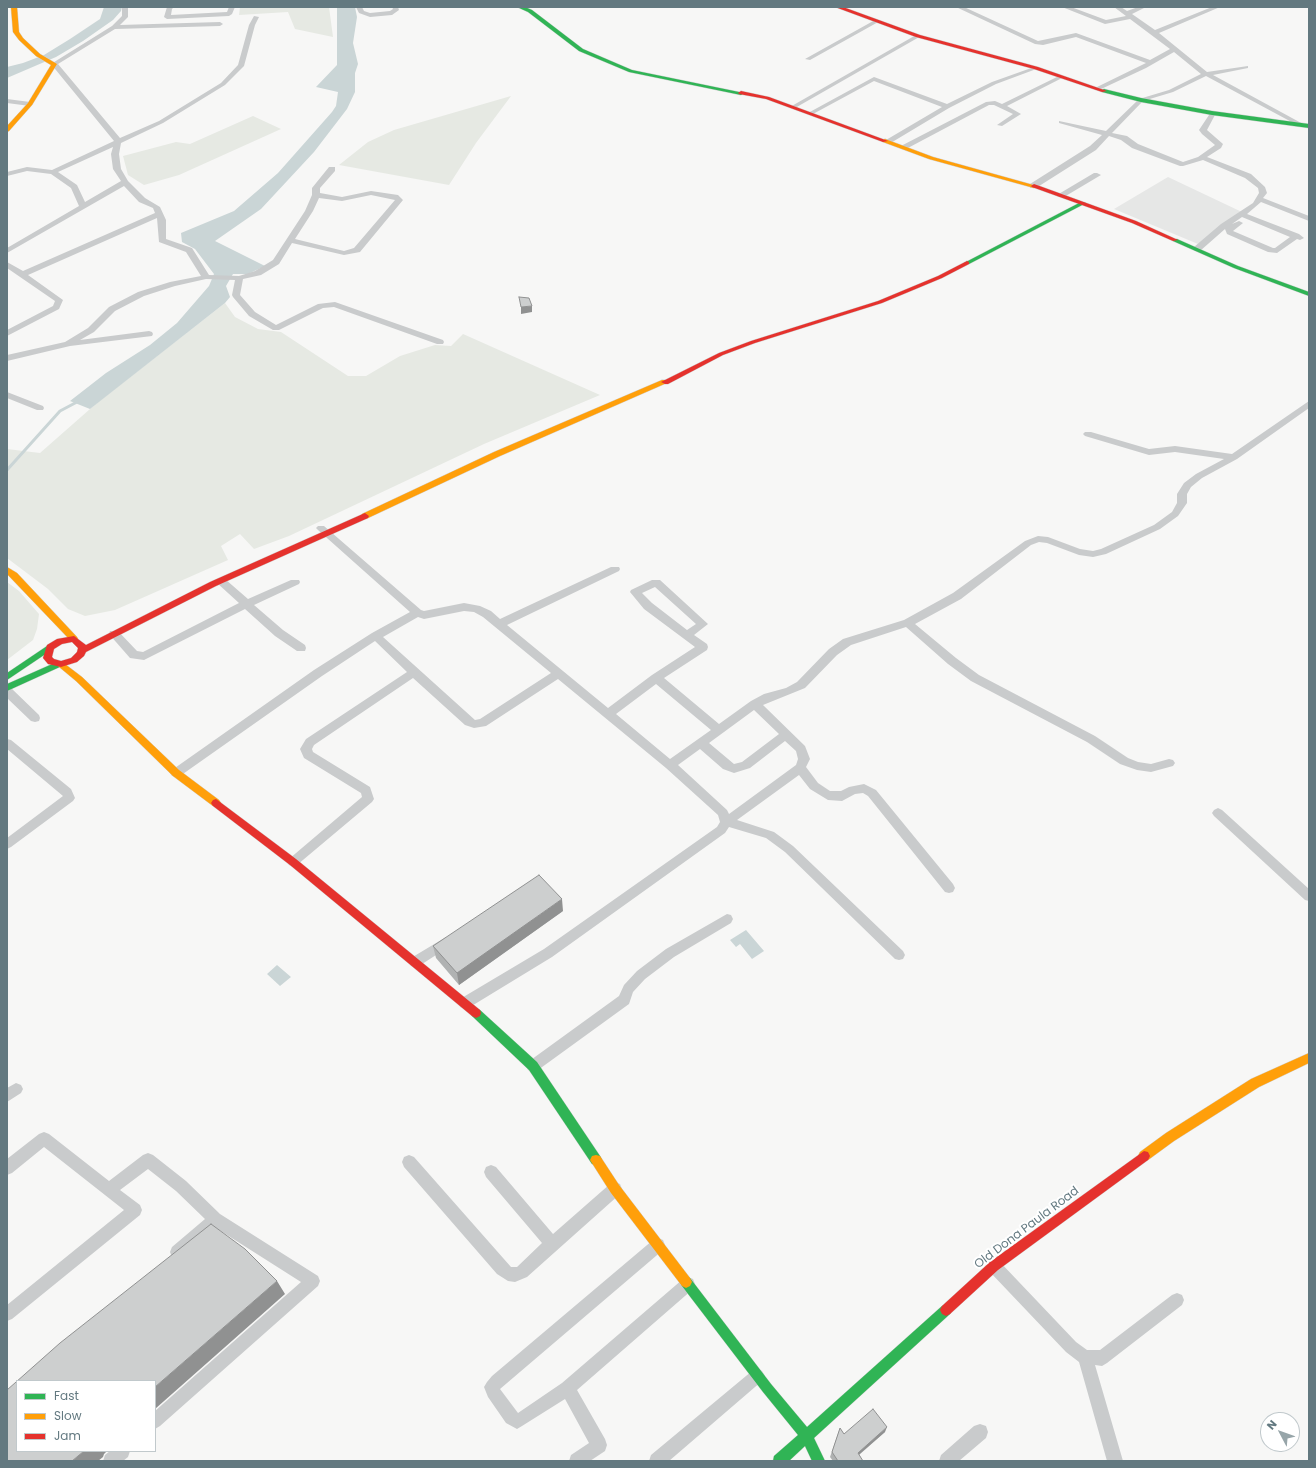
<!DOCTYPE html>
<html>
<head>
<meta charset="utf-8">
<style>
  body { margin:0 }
  #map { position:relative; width:1316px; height:1468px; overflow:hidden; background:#f7f7f6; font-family:Poppins,sans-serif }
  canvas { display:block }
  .frame { position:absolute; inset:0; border:8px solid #637980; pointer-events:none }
  .legend { position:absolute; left:16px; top:1380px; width:140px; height:72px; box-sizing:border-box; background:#fff; border:1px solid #c1c9cc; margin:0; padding:5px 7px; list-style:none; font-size:12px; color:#637980 }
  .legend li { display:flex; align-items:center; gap:8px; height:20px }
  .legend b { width:20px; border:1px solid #c1c9cc }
  .north { position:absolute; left:1260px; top:1412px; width:40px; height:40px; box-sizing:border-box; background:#fff; border:1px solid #c1c9cc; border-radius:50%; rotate:311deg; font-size:11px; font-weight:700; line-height:16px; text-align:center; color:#637980 }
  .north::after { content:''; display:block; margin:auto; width:14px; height:18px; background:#97a5a9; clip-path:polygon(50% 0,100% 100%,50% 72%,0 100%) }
</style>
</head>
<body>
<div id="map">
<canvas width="1316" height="1468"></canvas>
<div class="frame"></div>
<ul class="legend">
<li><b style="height:5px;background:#30b455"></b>Fast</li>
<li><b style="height:5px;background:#ff9f0a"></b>Slow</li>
<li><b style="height:5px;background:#e5322d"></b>Jam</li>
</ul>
<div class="north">N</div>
</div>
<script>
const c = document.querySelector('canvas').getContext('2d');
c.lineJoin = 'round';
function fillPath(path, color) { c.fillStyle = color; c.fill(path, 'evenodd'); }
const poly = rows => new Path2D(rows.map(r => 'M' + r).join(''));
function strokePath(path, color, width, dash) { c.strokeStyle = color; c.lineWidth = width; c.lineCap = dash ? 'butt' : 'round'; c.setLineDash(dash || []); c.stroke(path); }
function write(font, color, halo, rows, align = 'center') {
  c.font = font + ' Poppins,sans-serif'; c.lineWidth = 4; c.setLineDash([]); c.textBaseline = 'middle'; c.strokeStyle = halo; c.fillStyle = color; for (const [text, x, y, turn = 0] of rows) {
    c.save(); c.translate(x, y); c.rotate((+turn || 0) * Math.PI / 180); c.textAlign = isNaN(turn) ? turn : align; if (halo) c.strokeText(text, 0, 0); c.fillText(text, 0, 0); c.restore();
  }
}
fillPath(poly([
  [1168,177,1244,213,1198,244,1114,209]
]), '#e6e7e6');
fillPath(poly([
  [240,7,329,7,333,37,295,29,288,12,239,15],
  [511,96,476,143,449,185,339,165,368,142,394,130],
  [253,116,281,129,179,175,144,185,128,175,123,156,176,142,190,144],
  [225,303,235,317,258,329,281,332,348,376,366,376,400,356,435,345,451,346,463,334,600,395,484,444,289,536,254,549,240,534,221,546,228,560,115,610,85,616,68,609,48,589,7,558,7,449,40,453,98,402],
  [7,582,19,591,39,614,37,629,33,640,7,660]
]), '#e6e9e3');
fillPath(poly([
  [104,7,122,7,121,11,113,20,83,41,56,57,7,78,7,67,23,63,44,55,70,39,100,19],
  [337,7,355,7,357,17,353,43,358,64,355,73,355,92,347,109,314,152,261,209,215,241,265,266,248,274,233,274,226,286,230,297,225,303,90,409,70,401,106,373,150,345,177,323,209,286,214,274,195,249,182,242,181,233,234,211,278,173,332,112,336,106,338,92,316,87,337,65],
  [746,930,764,951,752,959,740,944,736,947,730,940],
  [277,965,291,977,280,986,267,974]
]), '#cad5d6');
strokePath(poly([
  [7,470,60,411,77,402]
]), '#cad5d6', 3);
const fast = poly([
  [517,7,525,7,532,10,583,49,632,70,744,93,741,95,629,72,579,51,528,12,517,7],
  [1104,89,1141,98,1212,111,1309,124,1309,128,1212,115,1141,102,1102,92,1102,90,1104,89],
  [1081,202,1086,203,969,264,964,263,1081,202],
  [1173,239,1177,239,1238,266,1309,292,1309,296,1234,268,1173,241,1173,239],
  [50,644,54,647,53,649,7,680,7,673,50,644],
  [59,661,62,662,63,664,62,666,7,691,7,684,59,661],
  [476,1008,480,1010,537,1062,600,1156,602,1160,600,1164,596,1165,592,1164,529,1070,472,1016,471,1013,472,1010,476,1008],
  [686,1276,690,1278,771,1384,807,1427,942,1306,946,1304,950,1306,952,1310,950,1314,814,1438,825,1461,812,1461,805,1446,789,1461,773,1461,774,1456,798,1435,763,1392,682,1286,680,1282,682,1278,686,1276]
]);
const slow = poly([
  [11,7,17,7,19,32,23,38,40,54,57,64,32,105,9,131,7,132,7,126,28,103,51,65,36,56,19,40,13,32,11,7],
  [885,139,933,157,1037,186,1034,188,929,159,883,142,882,141,885,139],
  [662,380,665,380,669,382,500,456,368,518,365,519,361,516,362,514,494,452,662,380],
  [7,567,17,573,77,637,78,639,77,641,71,641,7,574,7,567],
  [61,661,82,677,179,770,219,800,221,803,219,806,213,806,173,776,76,681,58,666,57,664,58,662,61,661],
  [1309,1053,1309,1063,1259,1087,1174,1141,1148,1160,1144,1161,1140,1160,1138,1156,1140,1152,1166,1133,1251,1079,1309,1053],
  [596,1155,600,1156,619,1185,690,1278,692,1282,690,1286,686,1288,682,1286,611,1193,590,1160,592,1156,596,1155]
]);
const jam = poly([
  [835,7,843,7,920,35,1038,67,1107,91,1102,92,1034,69,916,37,835,7],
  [741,91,769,97,888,141,883,142,766,99,739,94,738,93,741,91],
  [1034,184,1136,221,1178,240,1173,241,1132,223,1032,187,1031,186,1034,184],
  [967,261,969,262,969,264,942,278,882,303,755,343,723,355,668,384,665,384,661,382,719,353,751,341,878,301,938,276,967,261],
  [365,513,369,516,368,518,216,586,86,652,84,656,77,662,61,667,48,664,43,658,47,645,57,639,74,636,86,645,210,582,365,513],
  [72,642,78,648,77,652,71,658,61,661,54,659,52,657,54,649,62,644,72,642],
  [216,799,296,859,480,1010,481,1013,480,1016,476,1018,472,1016,290,865,213,806,211,803,213,800,216,799],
  [1144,1151,1148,1152,1150,1156,1148,1160,998,1270,950,1314,946,1316,942,1314,940,1310,942,1306,990,1262,1144,1151]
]);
strokePath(fast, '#d3d4d4', 1);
strokePath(slow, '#d3d4d4', 1);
strokePath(jam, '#d3d4d4', 1);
fillPath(poly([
  [122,7,128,7,128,17,120,25,220,22,223,24,220,26,115,29,58,64,120,138,159,121,221,83,238,65,249,25,254,16,259,17,255,25,244,66,225,85,163,123,121,143,119,154,121,169,128,181,145,198,160,207,166,220,166,239,192,248,209,275,239,276,255,271,273,260,305,211,312,195,312,188,329,167,335,167,335,171,320,188,320,193,342,197,371,191,398,195,403,200,360,252,344,255,292,243,279,264,261,275,243,279,240,295,255,312,276,325,318,304,335,302,443,340,444,342,443,344,437,344,334,307,323,308,279,330,273,330,249,316,233,297,232,295,235,280,206,279,175,286,144,296,115,311,94,332,80,340,149,331,152,332,153,334,152,336,70,346,7,361,7,355,65,342,88,328,109,307,138,292,170,282,201,276,186,252,159,242,157,218,28,275,63,300,59,309,7,336,7,330,53,306,55,301,7,268,7,262,23,271,155,213,153,208,139,202,124,186,7,253,7,248,79,206,71,188,51,174,27,171,7,176,7,172,27,167,52,170,114,141,51,64,112,26,122,16,122,7],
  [113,147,111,154,113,169,121,181,85,202,77,185,58,172,113,147],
  [371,195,395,200,354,248,344,251,295,239,313,211,319,198,342,201,371,195],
  [167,7,174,7,172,9,171,15,227,12,229,7,235,7,232,14,229,16,167,19,164,17,167,7],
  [356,7,362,7,364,11,370,13,390,11,393,9,392,7,398,7,399,10,392,15,370,17,359,13,356,7],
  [956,7,964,7,1038,41,1076,33,1150,60,1170,49,1130,19,1105,24,1062,7,1071,7,1106,20,1126,16,1114,7,1121,7,1127,11,1138,7,1146,7,1132,14,1155,30,1212,7,1220,7,1159,33,1207,72,1248,66,1248,68,1213,75,1303,124,1303,126,1299,126,1206,76,1173,92,1143,101,1112,133,1127,136,1138,144,1183,162,1198,157,1215,145,1202,134,1199,130,1211,112,1215,112,1216,113,1207,130,1223,144,1221,148,1207,157,1251,174,1265,187,1267,193,1263,198,1309,216,1309,221,1261,202,1247,214,1299,234,1304,238,1300,240,1297,239,1277,253,1268,252,1227,234,1225,229,1200,251,1194,251,1194,247,1221,224,1253,203,1259,193,1258,188,1245,178,1203,160,1183,166,1180,166,1132,148,1121,140,1109,136,1096,150,1036,188,1030,188,1030,184,1090,146,1102,135,1059,123,1059,121,1106,131,1139,99,1169,90,1201,74,1174,52,1146,68,1099,90,1095,90,1095,88,1146,63,1076,37,1043,45,1035,44,956,7],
  [1242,217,1290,237,1275,248,1273,248,1233,231,1243,223,1239,221,1232,224,1242,217],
  [875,20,880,21,810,60,805,59,875,20],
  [916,35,921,36,795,108,790,107,916,35],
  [1034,67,1039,68,996,84,949,108,889,144,885,142,886,140,942,107,874,81,813,114,808,113,874,77,947,104,992,82,1034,67],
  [1059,76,1064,77,1007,106,1021,114,1002,126,997,125,1013,114,994,105,989,105,906,149,903,149,899,147,986,102,995,101,1002,104,1059,76],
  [7,99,30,102,33,104,30,106,7,103,7,99],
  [1094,173,1097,173,1101,175,1064,197,1058,197,1057,195,1094,173],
  [7,392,43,406,44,408,43,410,37,410,7,398,7,392],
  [1309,401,1309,408,1237,459,1202,478,1191,487,1187,494,1187,503,1178,516,1160,529,1106,554,1093,557,1079,555,1047,543,1039,542,1031,545,961,599,915,624,956,658,979,675,1095,736,1128,758,1138,762,1151,764,1169,759,1173,760,1175,763,1173,766,1151,772,1137,770,1120,764,1087,742,971,681,948,664,906,627,851,645,837,655,805,688,763,705,805,746,810,759,806,767,818,783,830,791,841,791,849,787,864,784,876,790,953,884,955,888,953,892,949,893,945,892,868,796,863,793,855,794,842,801,828,800,810,789,799,775,737,820,774,832,793,846,903,951,905,955,903,959,899,960,895,959,785,852,766,838,729,827,725,833,552,957,470,1007,465,1009,460,1007,459,1003,460,999,544,949,717,827,720,822,718,815,666,768,558,679,486,726,474,728,465,725,413,678,314,745,312,749,313,752,370,787,374,799,372,802,297,865,293,867,289,865,287,862,289,859,362,797,361,793,304,758,300,749,306,739,407,672,375,641,322,676,180,776,176,777,172,776,170,773,172,770,314,670,372,633,410,612,318,530,316,528,318,526,324,526,421,610,424,611,464,603,480,606,491,611,500,619,611,567,619,567,620,569,619,571,507,625,608,708,652,675,695,647,644,609,630,592,631,590,652,580,660,580,708,624,694,635,707,644,708,647,707,650,664,678,719,724,751,701,764,694,786,688,797,682,829,649,843,639,904,620,953,593,1025,541,1038,536,1048,537,1080,549,1093,551,1101,549,1154,525,1172,512,1177,503,1177,494,1184,483,1196,474,1224,459,1175,452,1149,455,1085,436,1083,434,1085,432,1091,432,1149,449,1175,446,1232,454,1309,401],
  [655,587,696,624,687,630,652,603,642,593,655,587],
  [464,611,474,612,483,617,551,673,480,719,475,720,383,637,418,617,424,619,464,611],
  [656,684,711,730,670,759,616,714,656,684],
  [754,710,779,734,742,762,734,764,709,743,754,710],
  [785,741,796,751,798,759,796,765,729,814,727,810,678,765,700,749,723,769,734,773,750,768,785,741],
  [221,578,225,579,248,599,291,580,299,580,300,582,299,584,254,605,283,630,305,645,306,648,305,651,297,651,275,636,245,609,144,660,130,658,109,634,110,631,118,631,137,651,143,652,239,603,217,583,216,581,217,579,221,578],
  [7,687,11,688,39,715,40,718,39,721,35,722,31,721,7,698,7,687],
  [7,739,11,740,71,789,75,798,73,801,11,847,7,849,7,838,63,796,7,749,7,739],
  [1218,808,1222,810,1309,889,1309,901,1305,900,1214,816,1212,813,1214,810,1218,808],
  [727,914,731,915,733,919,731,923,674,957,645,979,633,992,629,1004,538,1070,533,1072,528,1070,526,1066,528,1062,619,996,624,985,637,971,666,949,727,914],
  [446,937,450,938,452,942,450,946,419,966,415,967,411,966,409,962,411,958,446,937],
  [16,1083,21,1085,23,1089,21,1093,7,1102,7,1088,16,1083],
  [44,1132,49,1134,109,1181,143,1155,148,1153,153,1155,186,1181,220,1214,318,1276,320,1281,318,1286,160,1426,155,1429,155,1411,301,1282,216,1228,182,1257,177,1259,172,1257,170,1252,172,1247,205,1219,176,1191,148,1169,120,1190,140,1205,142,1210,140,1215,12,1319,7,1321,7,1305,124,1210,44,1147,12,1173,7,1175,7,1159,39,1134,44,1132],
  [409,1155,414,1157,511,1267,517,1267,542,1243,486,1177,484,1172,486,1167,491,1165,496,1167,553,1234,610,1184,615,1182,620,1184,622,1189,620,1194,527,1277,515,1282,508,1281,497,1274,404,1167,402,1162,404,1157,409,1155],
  [658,1238,663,1240,665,1245,663,1250,500,1389,518,1413,562,1383,683,1279,688,1277,693,1279,695,1284,693,1289,577,1390,605,1439,607,1445,605,1451,590,1461,569,1461,571,1455,589,1443,565,1399,522,1426,517,1429,506,1423,488,1397,484,1387,487,1382,492,1376,653,1240,658,1238],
  [994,1259,999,1261,1076,1342,1087,1350,1100,1350,1172,1295,1177,1293,1182,1295,1184,1300,1182,1305,1107,1363,1102,1366,1095,1365,1123,1461,1107,1461,1079,1362,1066,1352,989,1271,987,1266,989,1261,994,1259],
  [757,1368,762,1371,765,1376,762,1381,669,1461,649,1461,651,1455,752,1371,757,1368],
  [980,1424,986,1426,988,1432,986,1438,959,1461,939,1461,941,1455,974,1426,980,1424],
  [110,1451,130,1451,128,1457,123,1461,103,1461,105,1455,110,1451]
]), '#c9cbcc');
fillPath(fast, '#30b455');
fillPath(slow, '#ff9f0a');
fillPath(jam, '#e5322d');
fillPath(poly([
  [563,911,459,985,436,958,433,946],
  [840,1428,844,1434,885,1432,859,1455,863,1461,833,1461,830,1457]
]), '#b0b2b2');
fillPath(poly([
  [532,306,532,312,521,314,521,307],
  [562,899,563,911,459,985,457,973],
  [277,1281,285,1294,155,1409,155,1387],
  [887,1427,885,1432,855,1458,858,1453],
  [84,1451,107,1451,104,1454,103,1457,98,1461,72,1461]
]), '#909191');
const building = poly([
  [519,297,529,298,532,306,521,307,519,297],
  [539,875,562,899,457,973,433,946,539,875],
  [211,1224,245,1249,277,1281,155,1387,155,1381,17,1381,17,1451,84,1451,72,1461,7,1461,7,1390,60,1343,211,1224],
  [873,1409,887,1427,858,1453,863,1461,838,1461,832,1452,840,1428,844,1434,873,1409]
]);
fillPath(building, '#cdcfcf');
strokePath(building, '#909191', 1);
write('12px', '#637980', '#fff', [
  ["Old Dona Paula Road",1027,1228,-37]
]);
</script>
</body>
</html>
